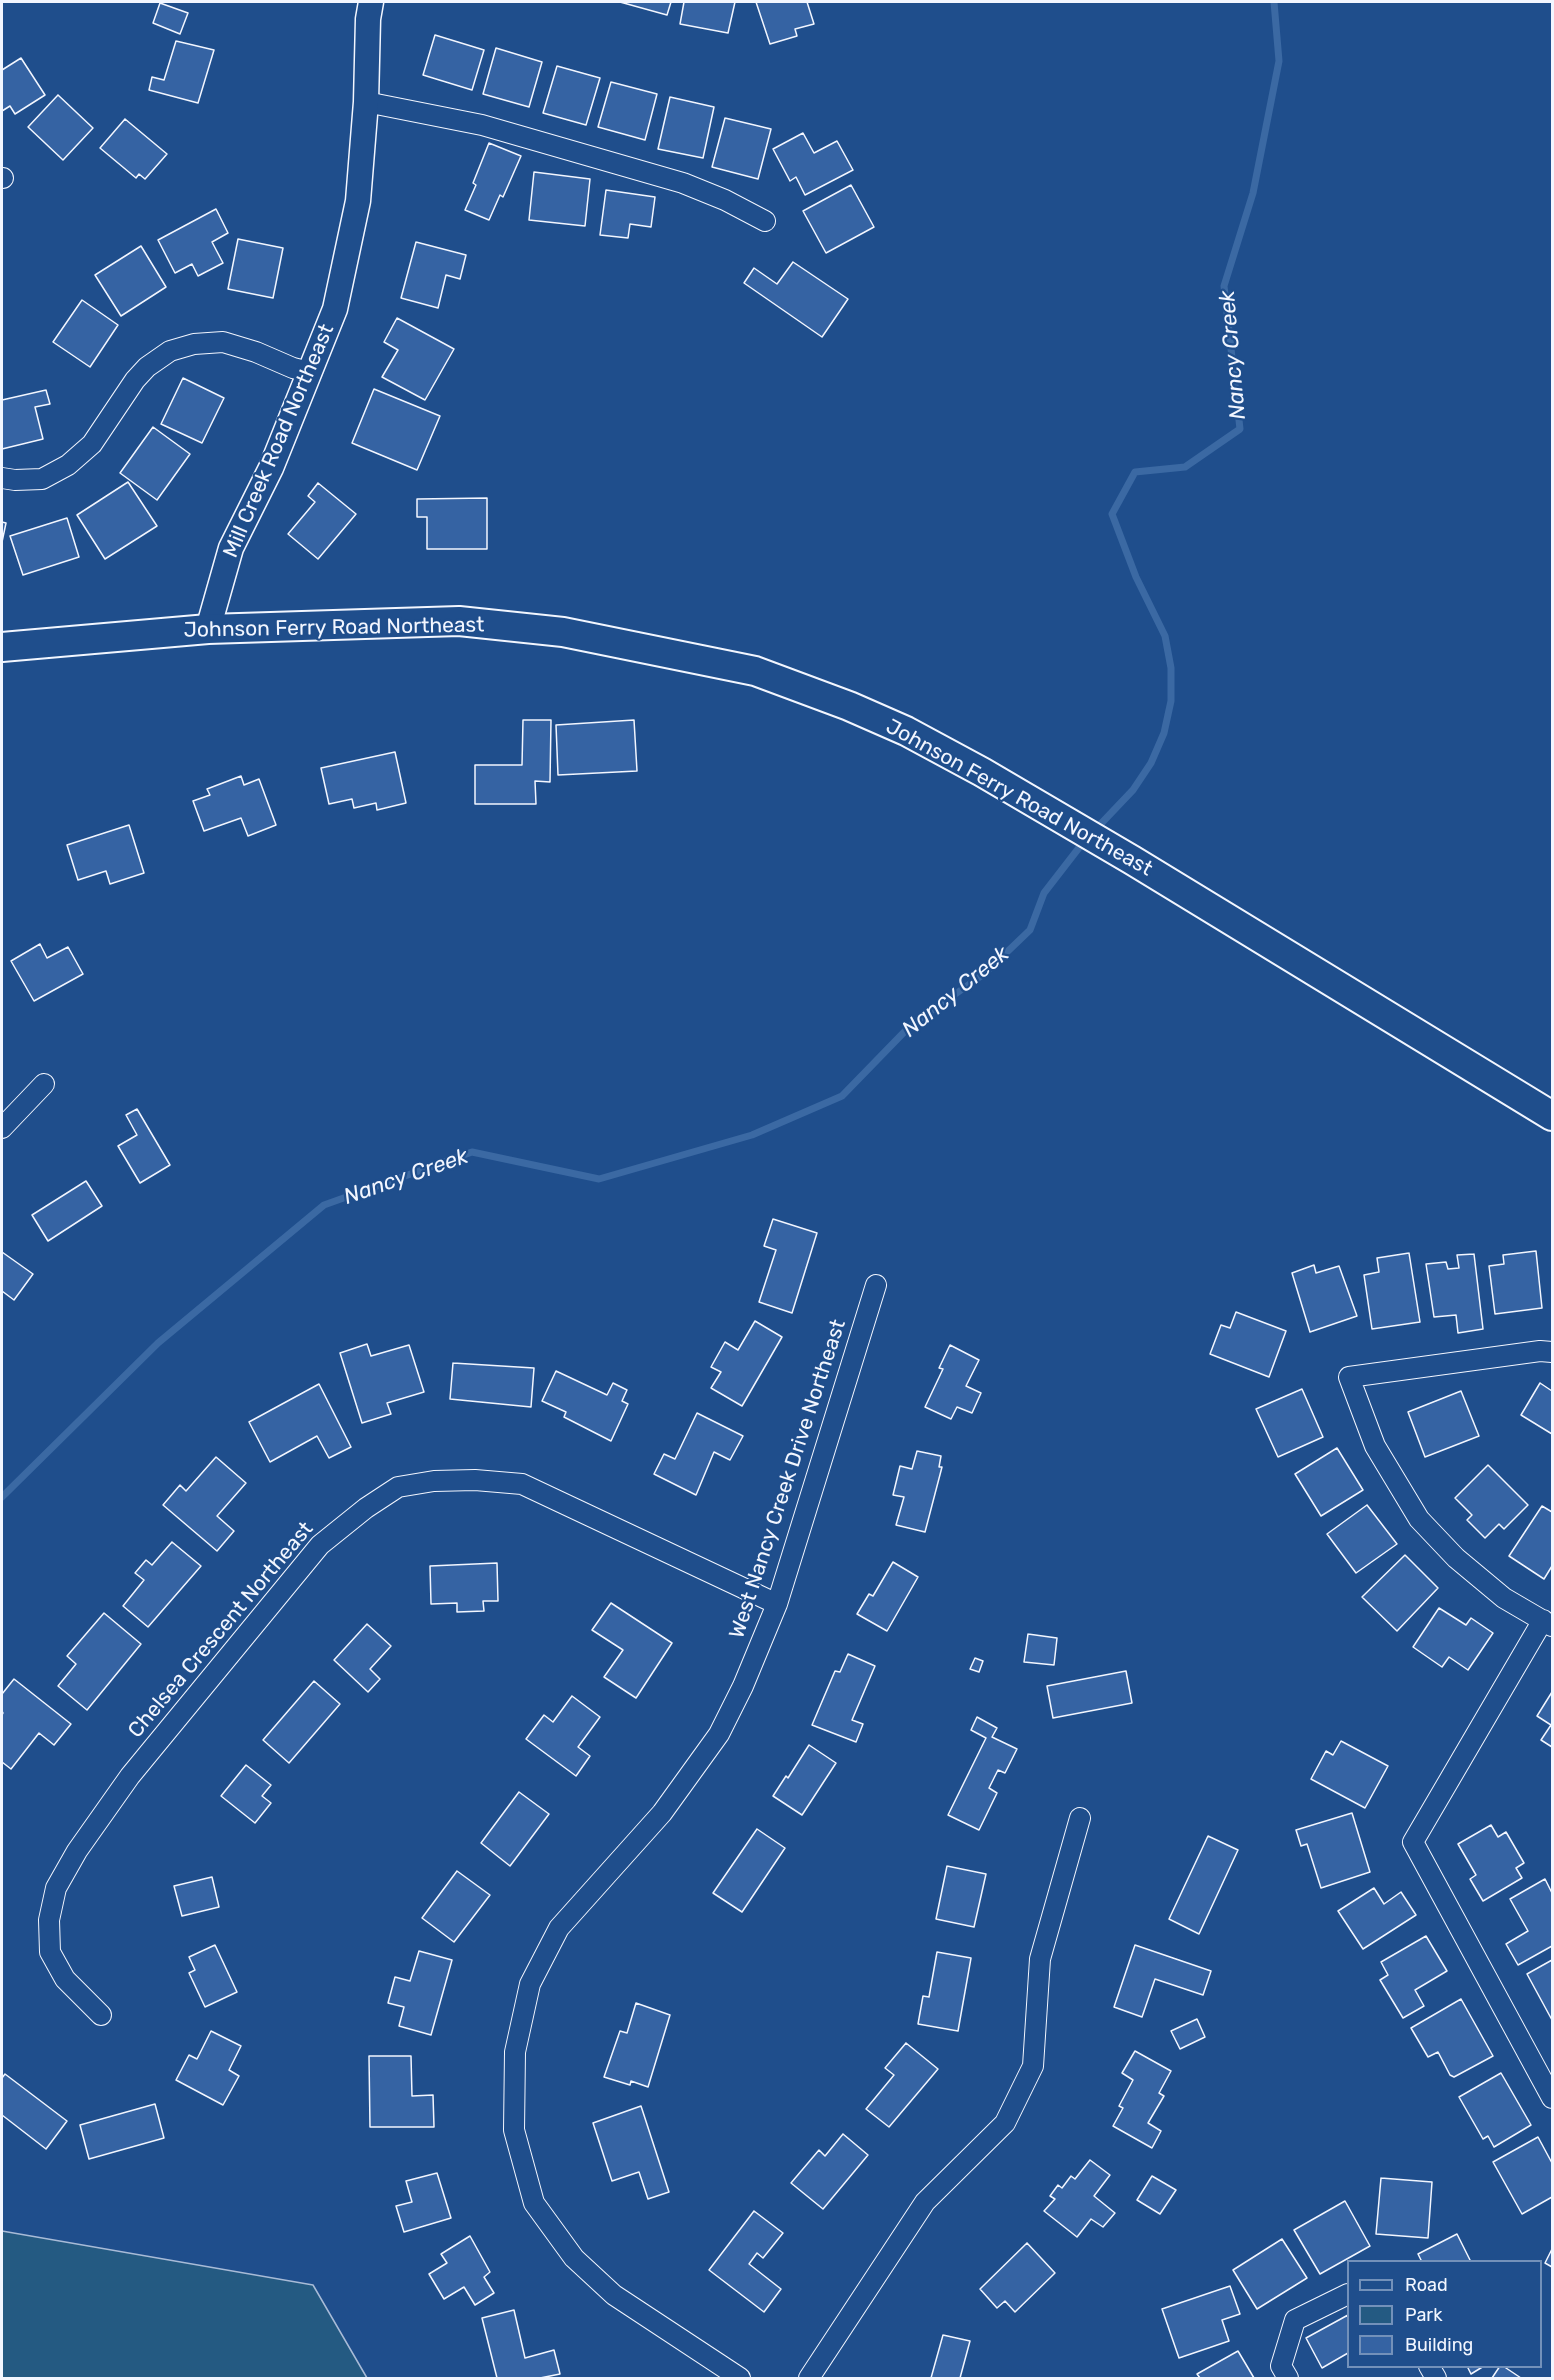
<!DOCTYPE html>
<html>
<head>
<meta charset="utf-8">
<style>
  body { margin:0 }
  #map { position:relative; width:1554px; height:2380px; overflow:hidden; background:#1f4e8c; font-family:Rubik,sans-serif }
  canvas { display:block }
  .frame { position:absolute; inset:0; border:3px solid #f2f6ff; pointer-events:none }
  .legend { position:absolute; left:1347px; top:2260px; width:195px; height:108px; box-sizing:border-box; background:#1f4e8c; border:2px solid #7391ba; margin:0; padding:8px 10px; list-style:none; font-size:18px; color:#f2f6ff }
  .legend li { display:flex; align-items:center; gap:12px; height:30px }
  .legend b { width:30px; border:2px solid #7391ba }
</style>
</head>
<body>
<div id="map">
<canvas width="1554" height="2380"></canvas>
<div class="frame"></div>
<ul class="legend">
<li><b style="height:8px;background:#1f4e8c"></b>Road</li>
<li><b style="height:16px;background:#245a82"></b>Park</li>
<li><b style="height:16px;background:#3563a3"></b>Building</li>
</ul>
</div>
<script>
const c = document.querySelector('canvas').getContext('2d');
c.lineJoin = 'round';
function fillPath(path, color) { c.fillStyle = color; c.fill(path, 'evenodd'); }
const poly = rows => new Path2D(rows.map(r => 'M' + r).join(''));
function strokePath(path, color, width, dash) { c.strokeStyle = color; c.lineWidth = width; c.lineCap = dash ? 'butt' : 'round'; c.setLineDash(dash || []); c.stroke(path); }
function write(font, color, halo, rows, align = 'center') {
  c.font = font + ' Rubik,sans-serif'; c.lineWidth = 4.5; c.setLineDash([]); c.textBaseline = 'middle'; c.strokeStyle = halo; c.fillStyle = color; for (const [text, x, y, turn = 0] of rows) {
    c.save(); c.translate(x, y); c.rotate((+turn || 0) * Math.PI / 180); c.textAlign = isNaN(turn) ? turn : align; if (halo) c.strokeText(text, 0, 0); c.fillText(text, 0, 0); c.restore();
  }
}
const green = poly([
  [2,2231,313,2285,367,2378,2,2378,2,2231]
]);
fillPath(green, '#245a82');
strokePath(green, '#a8bbd7', 1.5);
strokePath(poly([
  [1095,830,1133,790,1151,763,1164,733,1171,701,1171,668,1165,636,1136,577,1112,514,1135,472,1185,467,1240,429,1224,286,1253,193,1279,61,1274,2],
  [2,1497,158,1343,324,1205,472,1152,599,1179,752,1135,842,1096,911,1025,984,974,1030,930,1044,893,1085,840]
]), '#3b69a3', 7);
const building = poly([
  [620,2,671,2,667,15,620,2],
  [684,2,735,2,728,33,680,24,684,2],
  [756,2,807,2,814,24,795,29,797,36,770,44,756,2],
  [160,3,188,13,180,34,153,23,160,3],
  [435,35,484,50,472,90,423,75,435,35],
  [176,41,214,50,198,103,149,90,152,77,164,80,176,41],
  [496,48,542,62,529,107,483,94,496,48],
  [21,58,45,95,15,114,10,106,2,111,2,70,21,58],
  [557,66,600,78,586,125,543,113,557,66],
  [611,82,657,94,645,140,598,127,611,82],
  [58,95,93,128,63,160,28,127,58,95],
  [670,97,714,107,703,158,658,149,670,97],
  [725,118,771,129,758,179,712,167,725,118],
  [125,119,167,154,145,179,139,174,136,178,100,148,125,119],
  [803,133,814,153,837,141,853,170,805,195,796,177,790,181,773,149,803,133],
  [489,143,521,156,503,197,500,195,489,220,465,210,476,185,473,183,489,143],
  [534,172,590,179,585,226,529,220,534,172],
  [851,185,874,227,826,253,803,211,851,185],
  [606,190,655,197,651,227,630,224,628,238,600,235,606,190],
  [216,209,228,233,212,242,223,263,198,276,192,264,175,273,158,240,216,209],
  [238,239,283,248,273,298,228,289,238,239],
  [416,242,466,255,460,279,446,275,438,308,401,298,416,242],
  [141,246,166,287,121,316,95,275,141,246],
  [793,262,848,299,822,337,744,283,754,268,777,284,793,262],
  [82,300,118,325,90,367,53,342,82,300],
  [397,318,454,349,425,400,382,377,398,350,384,342,397,318],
  [183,378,224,398,202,443,161,424,183,378],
  [374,389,440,416,417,470,352,443,374,389],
  [46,390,50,404,35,407,43,439,2,449,2,400,46,390],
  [153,427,190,454,157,500,120,473,153,427],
  [128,482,157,526,105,559,77,515,128,482],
  [318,483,356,514,318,559,288,534,315,502,308,496,318,483],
  [487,498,487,549,427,549,427,517,417,517,417,499,487,498],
  [67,518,79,557,23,575,10,536,67,518],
  [2,522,6,523,2,542,2,522],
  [523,720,551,720,550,782,535,781,536,804,475,804,475,765,522,765,523,720],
  [634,720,637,771,558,775,556,725,634,720],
  [395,752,406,803,377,810,376,803,354,808,352,799,329,804,321,768,395,752],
  [241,776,244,785,259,779,276,825,248,836,241,818,204,831,193,801,210,795,207,789,241,776],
  [129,825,144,873,110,884,106,871,78,880,67,845,129,825],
  [40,944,47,958,68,947,83,974,34,1001,11,961,40,944],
  [137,1109,170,1165,140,1183,118,1146,137,1135,126,1115,137,1109],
  [86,1181,102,1206,48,1241,32,1215,86,1181],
  [773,1219,817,1233,792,1313,759,1302,776,1250,764,1246,773,1219],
  [1536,1251,1542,1308,1495,1314,1489,1266,1504,1264,1503,1255,1536,1251],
  [2,1252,33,1274,14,1300,2,1291,2,1252],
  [1409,1253,1420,1322,1372,1329,1364,1275,1379,1272,1377,1258,1409,1253],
  [1474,1254,1483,1329,1458,1333,1456,1315,1434,1317,1426,1264,1446,1262,1448,1269,1459,1268,1457,1255,1474,1254],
  [1314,1265,1316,1273,1339,1266,1357,1316,1310,1332,1292,1273,1314,1265],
  [1236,1312,1286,1331,1269,1377,1210,1354,1221,1325,1230,1328,1236,1312],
  [755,1321,782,1337,742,1406,711,1388,721,1372,711,1367,725,1342,738,1350,755,1321],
  [367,1344,371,1356,409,1345,424,1392,387,1403,391,1414,362,1423,340,1353,367,1344],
  [950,1345,979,1360,966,1386,981,1393,972,1413,957,1407,951,1419,925,1407,943,1369,939,1368,950,1345],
  [453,1363,534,1368,531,1407,450,1399,453,1363],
  [556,1371,607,1395,613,1383,627,1390,622,1401,628,1404,611,1441,564,1417,566,1412,542,1401,556,1371],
  [1540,1383,1552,1391,1552,1434,1521,1415,1540,1383],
  [319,1384,351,1447,329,1458,317,1436,270,1462,249,1422,319,1384],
  [1302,1389,1323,1437,1278,1457,1256,1409,1302,1389],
  [1461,1391,1479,1436,1425,1457,1408,1412,1461,1391],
  [697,1413,743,1436,730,1460,714,1452,696,1495,654,1474,664,1454,675,1459,697,1413],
  [1337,1448,1363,1490,1321,1516,1295,1474,1337,1448],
  [917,1451,941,1456,939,1467,942,1467,925,1532,896,1525,904,1497,893,1495,900,1466,912,1469,917,1451],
  [216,1457,246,1483,217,1516,234,1531,217,1551,163,1505,180,1485,186,1491,216,1457],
  [1488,1465,1528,1505,1504,1529,1499,1524,1485,1538,1467,1520,1472,1515,1455,1498,1488,1465],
  [1367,1505,1397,1544,1356,1573,1327,1534,1367,1505],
  [1542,1506,1552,1512,1552,1566,1544,1579,1509,1556,1542,1506],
  [172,1542,201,1566,148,1627,123,1606,144,1580,135,1573,146,1560,152,1565,172,1542],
  [1405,1555,1438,1588,1397,1631,1362,1597,1405,1555],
  [893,1562,918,1577,887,1631,857,1614,869,1594,873,1596,893,1562],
  [497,1563,498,1601,483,1601,484,1611,457,1612,457,1603,431,1604,430,1566,497,1563],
  [611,1603,672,1643,636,1698,604,1677,623,1650,592,1630,611,1603],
  [1439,1608,1466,1625,1471,1618,1493,1633,1468,1670,1449,1657,1442,1667,1413,1647,1439,1608],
  [104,1613,141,1644,87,1710,58,1686,76,1664,67,1656,104,1613],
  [367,1624,391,1646,370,1669,380,1679,368,1692,334,1660,367,1624],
  [1028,1634,1057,1638,1054,1665,1024,1662,1028,1634],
  [848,1654,875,1666,852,1720,863,1724,856,1742,812,1725,835,1671,840,1672,848,1654],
  [975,1658,983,1661,979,1672,970,1669,975,1658],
  [1126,1671,1132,1703,1053,1718,1047,1686,1126,1671],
  [14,1679,71,1724,54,1745,39,1733,11,1769,2,1762,2,1715,3,1713,2,1711,2,1694,14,1679],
  [314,1681,340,1704,289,1763,263,1740,314,1681],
  [1552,1692,1552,1747,1541,1740,1551,1725,1537,1716,1552,1692],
  [572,1696,600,1717,578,1747,590,1756,576,1776,526,1739,544,1715,553,1722,572,1696],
  [977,1717,997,1728,992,1737,1017,1749,1005,1773,998,1770,989,1788,997,1793,979,1830,948,1815,986,1738,971,1730,977,1717],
  [1341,1741,1388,1766,1365,1808,1311,1779,1326,1751,1333,1755,1341,1741],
  [809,1745,836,1763,802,1815,773,1796,786,1776,788,1778,809,1745],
  [246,1765,271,1785,262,1796,271,1803,255,1823,221,1796,246,1765],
  [519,1792,549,1814,510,1866,481,1843,519,1792],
  [1352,1813,1370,1872,1321,1888,1307,1844,1301,1846,1296,1830,1352,1813],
  [1491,1825,1498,1837,1506,1832,1524,1863,1516,1868,1522,1878,1483,1901,1470,1879,1476,1875,1458,1844,1491,1825],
  [757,1829,785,1848,742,1912,713,1893,757,1829],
  [1208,1836,1238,1850,1199,1934,1169,1919,1208,1836],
  [947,1866,986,1874,974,1927,936,1919,947,1866],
  [457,1871,490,1895,454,1942,422,1918,457,1871],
  [212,1877,219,1907,182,1916,174,1886,212,1877],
  [1545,1879,1552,1893,1552,1946,1518,1965,1506,1944,1528,1931,1510,1899,1545,1879],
  [1374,1888,1384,1904,1401,1892,1416,1915,1363,1949,1338,1911,1374,1888],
  [1426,1936,1447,1971,1415,1990,1424,2006,1403,2018,1380,1980,1388,1975,1381,1962,1426,1936],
  [215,1945,237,1992,205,2007,189,1973,195,1970,189,1957,215,1945],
  [1135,1945,1211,1971,1203,1995,1155,1979,1142,2017,1114,2007,1135,1945],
  [419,1951,452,1960,431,2035,399,2026,404,2007,388,2003,395,1977,410,1981,419,1951],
  [937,1952,971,1958,958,2031,918,2024,923,1996,929,1997,937,1952],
  [1552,1960,1552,2020,1527,1974,1552,1960],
  [1461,1999,1493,2056,1454,2077,1450,2075,1438,2052,1428,2057,1411,2028,1461,1999],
  [636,2003,670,2015,648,2087,631,2081,630,2085,604,2077,620,2031,627,2033,636,2003],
  [1197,2019,1205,2037,1180,2049,1171,2031,1197,2019],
  [211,2031,241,2046,229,2070,239,2076,223,2105,176,2080,189,2055,197,2059,211,2031],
  [906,2043,938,2069,889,2127,866,2109,894,2075,885,2068,906,2043],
  [1135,2051,1171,2071,1159,2093,1164,2096,1148,2123,1161,2131,1152,2148,1113,2126,1123,2108,1119,2106,1133,2080,1122,2073,1135,2051],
  [369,2056,411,2056,412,2096,433,2095,434,2127,370,2127,369,2056],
  [1501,2073,1531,2125,1494,2147,1488,2136,1483,2139,1459,2097,1501,2073],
  [5,2074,67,2121,46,2149,2,2115,2,2078,5,2074],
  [155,2104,164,2138,89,2159,80,2125,155,2104],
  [641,2106,669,2192,648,2199,639,2172,612,2181,593,2123,641,2106],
  [843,2134,868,2155,823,2209,791,2183,819,2150,825,2156,843,2134],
  [1538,2137,1552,2163,1552,2197,1522,2214,1493,2162,1538,2137],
  [1090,2160,1110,2175,1094,2196,1115,2213,1103,2227,1091,2219,1077,2237,1044,2211,1055,2199,1050,2196,1058,2185,1062,2188,1071,2176,1075,2179,1090,2160],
  [437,2173,451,2218,404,2232,396,2206,412,2202,406,2181,437,2173],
  [1152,2176,1176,2190,1160,2214,1137,2200,1152,2176],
  [1381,2178,1432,2182,1428,2238,1376,2234,1381,2178],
  [1345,2201,1370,2246,1320,2274,1294,2230,1345,2201],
  [754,2211,783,2233,763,2258,757,2253,749,2264,781,2289,764,2312,709,2270,754,2211],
  [1457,2234,1471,2262,1422,2262,1418,2254,1457,2234],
  [470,2236,490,2272,484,2277,494,2293,475,2305,464,2287,444,2299,429,2274,447,2263,441,2254,470,2236],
  [1282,2239,1307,2278,1257,2309,1233,2270,1282,2239],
  [1027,2243,1055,2273,1015,2312,1005,2301,997,2308,980,2289,1027,2243],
  [1552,2249,1552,2267,1545,2263,1552,2249],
  [1230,2286,1240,2314,1222,2320,1229,2341,1179,2358,1162,2309,1230,2286],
  [514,2310,525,2358,554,2350,560,2374,540,2378,497,2378,482,2318,514,2310],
  [1348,2315,1348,2353,1322,2368,1306,2338,1348,2315],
  [943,2335,970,2341,960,2378,931,2378,943,2335],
  [1238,2351,1254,2378,1200,2378,1197,2374,1238,2351],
  [1467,2366,1484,2366,1471,2374,1467,2366],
  [1500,2366,1503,2366,1521,2378,1492,2378,1500,2366]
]);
fillPath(building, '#3563a3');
strokePath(building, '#f2f6ff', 1.5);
const minor = poly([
  [366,102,482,125,683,183,725,200,765,221],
  [2,178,3,178],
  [2,478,15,480,42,479,68,465,92,444,135,380,147,367,170,351,194,344,223,342,256,352,293,368,309,372],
  [2,1128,44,1084],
  [1552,1352,1540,1351,1349,1377,1375,1446,1419,1519,1456,1558,1504,1598,1552,1626],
  [1543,1620,1413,1842,1552,2098],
  [101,2015,65,1979,50,1952,49,1920,56,1888,77,1851,130,1776,320,1545,366,1508,398,1487,434,1481,475,1480,522,1484,777,1604],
  [1429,2366,1436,2378],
  [740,2378,614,2295,574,2258,534,2203,514,2130,515,2052,530,1984,559,1928,662,1813,719,1734,743,1686,777,1604,876,1285],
  [809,2378,925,2202,1005,2123,1033,2066,1040,1959,1080,1818],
  [1288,2378,1281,2366,1295,2320,1348,2294]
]);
const tertiary = poly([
  [208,629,231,548,271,468,335,309,358,201,366,102,368,19,371,2]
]);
const secondary = poly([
  [2,647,208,629,459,621,563,632,755,671,849,706,906,731,982,772,1132,860,1552,1116]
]);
strokePath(minor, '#f2f6ff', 22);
strokePath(tertiary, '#f2f6ff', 27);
strokePath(secondary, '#f2f6ff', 32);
strokePath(minor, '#1f4e8c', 20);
strokePath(tertiary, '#1f4e8c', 24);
strokePath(secondary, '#1f4e8c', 28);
write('21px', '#f2f6ff', '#1f4e8c', [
  ["Mill Creek Road Northeast",279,441,-67],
  ["Johnson Ferry Road Northeast",334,628,-1],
  ["Johnson Ferry Road Northeast",1019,798,29],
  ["West Nancy Creek Drive Northeast",788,1479,-72],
  ["Chelsea Crescent Northeast",221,1630,-50]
]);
write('italic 22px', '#f2f6ff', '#1f4e8c', [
  ["Nancy Creek",1233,355,-95],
  ["Nancy Creek",956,992,-39],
  ["Nancy Creek",406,1177,-19]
]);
</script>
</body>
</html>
